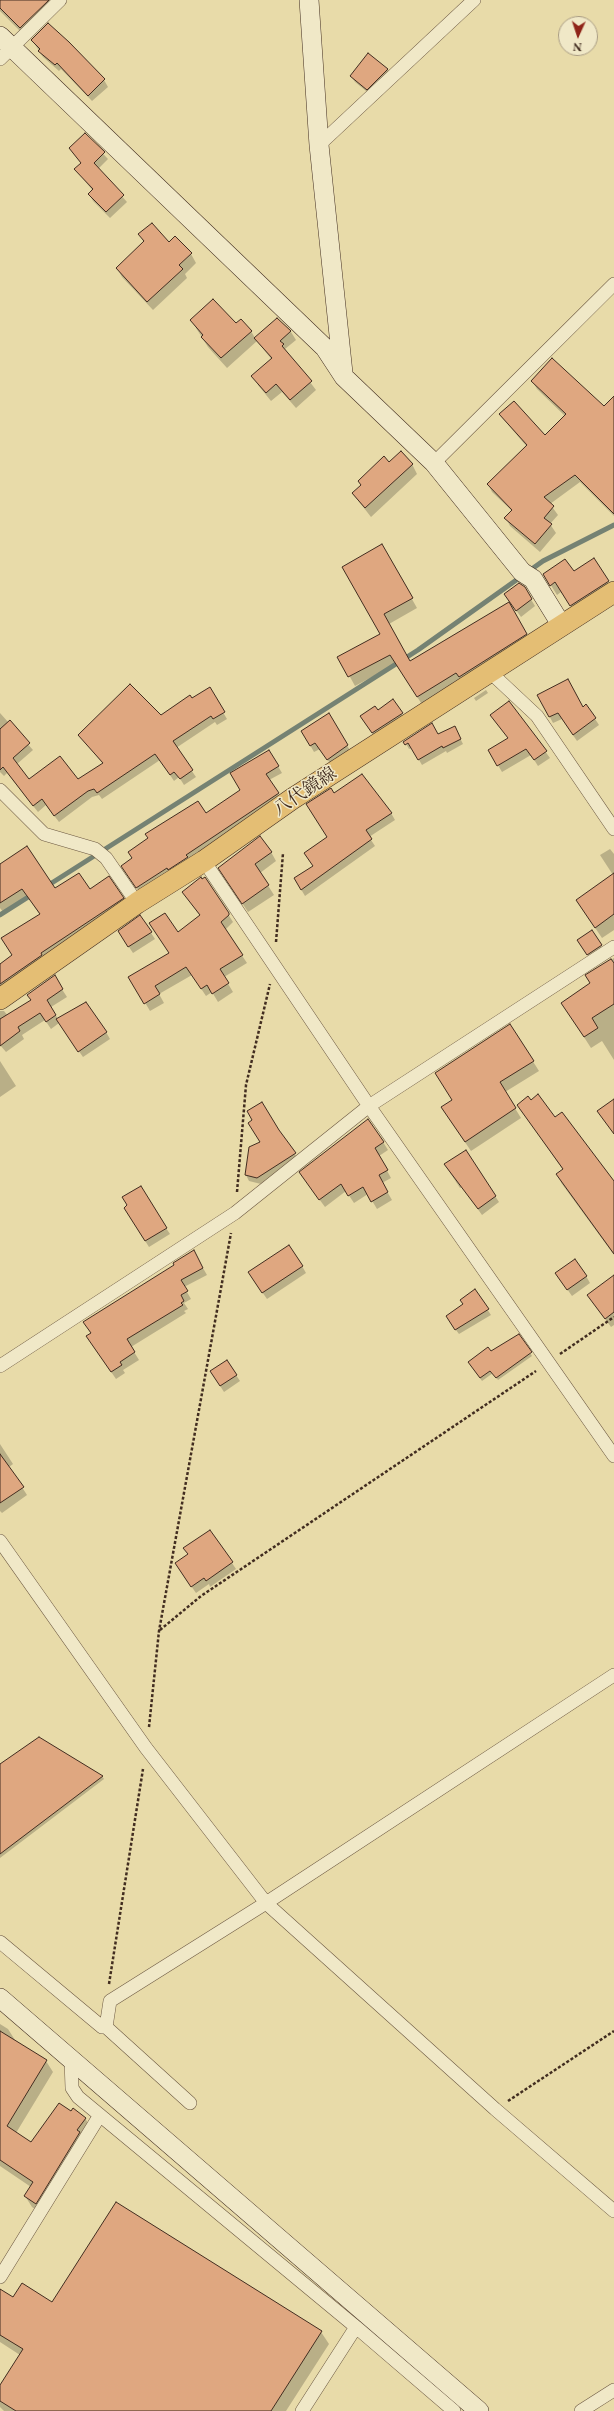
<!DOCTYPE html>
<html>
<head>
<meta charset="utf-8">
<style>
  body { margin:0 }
  #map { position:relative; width:614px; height:2411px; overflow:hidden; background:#e8dba9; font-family:"EB Garamond",serif }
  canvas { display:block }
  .north { position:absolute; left:558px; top:16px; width:40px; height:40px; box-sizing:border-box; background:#f0e8c7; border:1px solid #aa9d84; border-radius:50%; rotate:183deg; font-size:11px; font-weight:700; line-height:16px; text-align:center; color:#422d20 }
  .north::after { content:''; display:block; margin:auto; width:14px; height:18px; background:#8f2418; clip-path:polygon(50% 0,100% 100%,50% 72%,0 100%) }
</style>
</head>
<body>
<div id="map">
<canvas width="614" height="2411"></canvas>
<div class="north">N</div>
</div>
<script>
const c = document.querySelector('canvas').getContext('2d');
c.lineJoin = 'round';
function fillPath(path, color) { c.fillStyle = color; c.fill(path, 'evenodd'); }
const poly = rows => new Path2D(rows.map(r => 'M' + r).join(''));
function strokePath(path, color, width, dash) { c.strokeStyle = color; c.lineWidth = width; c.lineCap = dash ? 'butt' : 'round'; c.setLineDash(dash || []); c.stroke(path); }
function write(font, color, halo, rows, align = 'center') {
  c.font = font + ' "EB Garamond","Noto Serif JP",serif'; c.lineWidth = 3; c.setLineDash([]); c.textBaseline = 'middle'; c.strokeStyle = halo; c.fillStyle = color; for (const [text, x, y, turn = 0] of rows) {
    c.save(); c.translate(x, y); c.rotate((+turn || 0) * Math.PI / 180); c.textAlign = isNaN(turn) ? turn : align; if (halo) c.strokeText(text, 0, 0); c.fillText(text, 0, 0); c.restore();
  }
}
fillPath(poly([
  [0,0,67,0,59,2,25,36,0,11],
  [32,40,104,80,108,87,92,101,61,69,59,71,43,57],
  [368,54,388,70,391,76,371,95,355,82,351,76],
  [85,135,108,159,98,169,127,202,110,218,93,201,89,194,93,191,75,169,82,164,70,149],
  [140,235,169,243,191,254,196,263,185,274,187,278,153,310,122,277,117,268,144,243],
  [277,319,291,332,296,340,285,349,316,390,296,408,282,392,271,401,258,385,253,376,272,360,257,341,227,368,208,347,191,320,236,325,251,331,255,338],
  [532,381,604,407,614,405,614,516,580,482,550,504,558,515,550,524,556,533,540,552,510,526,506,518,512,511,492,492,488,484,527,447,500,415,545,436,565,416,537,389],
  [389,463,412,464,417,474,371,517,353,494],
  [382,546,417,608,389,624,410,662,509,604,532,644,423,706,396,664,355,686,339,657,381,634],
  [593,560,614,592,577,615,561,592,557,595,544,574,574,573],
  [524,588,535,606,521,617,505,595],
  [209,689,227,719,217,725,215,722,176,748,196,777,184,785,179,777,174,781,160,760,102,799,99,795,92,797,59,822,46,805,38,812,7,773,4,776,0,772,0,713,33,750,17,764,29,780,78,781,103,764,79,735,161,716],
  [486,690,488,693,476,701,474,698],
  [538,695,583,708,586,705,599,725,577,741,562,719,553,723],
  [393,701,405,719,376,738,364,722],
  [509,702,550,758,538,766,531,755,502,772,489,750,509,739,495,721],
  [329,715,351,752,332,766,320,749,314,752,302,731],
  [457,732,463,744,447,753,446,751,422,765,412,748,409,749,405,742],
  [269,751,282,773,269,780,282,800,141,894,126,872,241,790],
  [334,795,391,813,395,820,369,837,375,846,305,896,295,879,314,867,328,838],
  [610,849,614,854,614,930,602,938,577,901,613,875,600,855],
  [271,852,276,861,260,873,274,895,248,912,225,877],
  [0,865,55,890,90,890,123,898,127,906,0,996,0,965,13,956,40,915,27,896,3,912,0,908],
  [205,878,233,922,225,930,247,963,224,977,233,992,218,1002,212,992,206,996,192,975,159,994,164,1003,150,1011,130,977,170,954,178,933,200,916,183,892],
  [592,931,605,952,592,961,582,946],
  [151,933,155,939,133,953,123,938],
  [614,958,614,1060,602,1041,591,1048,569,1014,591,984,586,976],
  [54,977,67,997,51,1007,58,1019,106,1032,110,1039,83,1057,59,1023,51,1029,45,1020,22,1035,24,1039,6,1052,0,1045,0,1011,4,1011,8,1016,32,1001],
  [510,1025,539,1071,505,1092,521,1118,471,1151,448,1117,453,1101],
  [0,1061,16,1086,0,1097],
  [531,1102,555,1118,562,1113,614,1182,614,1255,562,1184,557,1175,563,1170,518,1105],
  [278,1131,299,1160,261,1184,249,1181,246,1175,261,1143],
  [383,1142,388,1150,379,1156,391,1178,382,1183,392,1200,377,1209,368,1194,354,1203,346,1191,325,1207,305,1180],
  [445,1165,495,1196,499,1202,482,1215,462,1187,460,1188],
  [128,1214,166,1228,170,1234,149,1247],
  [193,1251,207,1275,184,1287,191,1299,184,1303,188,1309,184,1311,186,1313,131,1347,139,1360,123,1370,125,1373,116,1379,92,1344,92,1334,84,1322,176,1266],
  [302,1266,306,1273,267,1299,253,1279],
  [586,1276,590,1283,572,1296,560,1279],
  [614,1276,614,1325,611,1327,588,1295],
  [475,1291,491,1315,459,1334,450,1322],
  [519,1335,532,1356,498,1380,493,1373,482,1381,471,1365],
  [236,1375,240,1381,224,1392,215,1378],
  [0,1444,13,1464,9,1467,27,1495,2,1513,0,1511],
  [185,1548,232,1563,236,1569,210,1587,209,1584,196,1593,180,1570,188,1555],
  [0,1765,102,1776,104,1779,0,1858],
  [0,2024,8,2029,15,2040,46,2061,53,2072,16,2133,31,2144,71,2113,85,2118,92,2130,43,2215,32,2207,25,2196,31,2187,0,2166],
  [0,2297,321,2332,329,2344,286,2411,4,2411,0,2407,0,2387,20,2355,0,2342]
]), '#0003');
strokePath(poly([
  [529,571,543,561,614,525],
  [47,886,418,650,522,576],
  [0,915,33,894]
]), '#758273', 5);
const building = poly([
  [0,0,49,0,20,28,0,8,0,0],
  [48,23,69,42,105,79,88,96,57,63,55,65,38,51,40,49,31,40,48,23],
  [368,53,388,69,367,90,350,76,368,53],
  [85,133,105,152,94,163,124,195,106,212,88,194,93,189,74,169,81,163,69,148,85,133],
  [152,223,169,242,175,236,192,253,179,265,183,269,147,302,116,268,144,241,138,234,152,223],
  [213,299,236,323,241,319,252,331,221,358,201,337,203,335,190,320,213,299],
  [277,318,291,331,280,341,284,344,282,346,312,381,290,400,276,384,266,393,251,376,272,358,254,338,277,318],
  [552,358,604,406,614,396,614,514,575,475,544,497,554,506,544,518,552,524,535,544,504,518,512,510,487,484,527,445,499,414,514,401,545,435,566,414,531,381,552,358],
  [401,451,413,464,365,508,352,493,361,485,358,481,384,456,389,462,401,451],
  [382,544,413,598,384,614,410,661,509,602,527,634,459,677,456,673,417,697,390,655,348,677,337,657,380,634,342,567,382,544],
  [594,558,609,581,570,606,555,582,550,586,543,574,565,559,574,571,594,558],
  [519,583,525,587,532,599,516,611,504,594,519,583],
  [568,679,583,707,586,704,596,718,573,735,558,713,549,717,537,695,568,679],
  [130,684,161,715,190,695,192,698,210,687,225,712,213,719,211,716,173,741,193,770,180,779,174,772,170,775,155,754,97,793,94,789,88,791,54,816,42,799,33,806,3,767,0,770,0,729,10,720,30,743,13,758,29,779,60,756,78,779,103,763,78,735,130,684],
  [393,699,403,713,372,733,360,716,375,706,378,710,393,699],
  [509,701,547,751,534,760,526,749,497,766,488,750,508,738,490,715,509,701],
  [329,713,348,745,327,760,315,743,310,746,301,731,329,713],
  [432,723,438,734,455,726,461,739,443,748,442,746,418,760,408,743,405,745,403,742,432,723],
  [269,750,279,766,266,774,279,793,186,855,188,857,168,870,167,868,136,888,121,866,132,858,128,852,148,838,145,834,198,801,206,813,240,790,230,773,269,750],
  [362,774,392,813,366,830,372,839,301,890,294,878,313,866,304,853,327,837,306,804,331,788,334,793,362,774],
  [260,836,272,852,255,864,269,885,242,904,218,868,260,836],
  [27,846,55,888,79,873,90,889,109,876,124,898,41,953,42,955,0,984,0,964,12,955,1,938,40,914,22,889,0,903,0,864,27,846],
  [614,873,614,914,595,928,576,900,614,873],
  [201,877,202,879,205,877,229,913,229,915,221,922,243,955,220,969,229,983,212,994,207,985,201,989,186,967,155,986,160,994,144,1004,128,977,169,953,149,923,165,913,178,932,200,915,182,892,201,877],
  [140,915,152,932,128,947,118,931,140,915],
  [592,930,602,945,587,955,577,940,592,930],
  [611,959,614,963,614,1004,592,1018,598,1028,584,1037,561,1003,590,983,585,975,611,959],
  [55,975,63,989,47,1000,56,1015,46,1022,40,1013,18,1027,20,1031,0,1046,0,1019,31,1000,27,995,55,975],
  [86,1002,107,1032,78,1052,56,1019,86,1002],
  [510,1024,534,1061,500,1082,516,1108,465,1142,441,1107,452,1100,435,1073,510,1024],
  [538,1094,555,1117,562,1112,614,1181,614,1254,556,1174,563,1169,517,1105,528,1096,531,1100,538,1094],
  [614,1099,614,1134,597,1111,614,1099],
  [262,1102,279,1130,296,1153,257,1178,245,1175,249,1147,260,1142,248,1123,252,1120,247,1111,262,1102],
  [368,1119,384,1142,375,1148,388,1170,379,1175,388,1192,371,1202,363,1187,348,1196,341,1184,319,1200,299,1172,368,1119],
  [466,1150,496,1196,478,1209,444,1164,466,1150],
  [141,1186,167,1228,145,1241,124,1208,127,1205,122,1197,141,1186],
  [289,1245,303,1266,262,1293,248,1272,289,1245],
  [194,1250,203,1268,181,1280,188,1291,181,1295,184,1301,181,1303,183,1305,127,1339,135,1352,120,1362,122,1365,111,1372,86,1336,91,1333,83,1322,174,1265,173,1263,194,1250],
  [575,1259,587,1276,567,1290,555,1273,575,1259],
  [614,1275,614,1312,605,1319,587,1295,614,1275],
  [475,1289,489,1309,455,1330,446,1316,463,1304,460,1300,475,1289],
  [519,1334,532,1352,496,1378,490,1371,480,1378,468,1362,488,1347,491,1351,519,1334],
  [227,1360,237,1375,220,1386,210,1371,227,1360],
  [0,1454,24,1487,0,1503,0,1454],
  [210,1530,233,1562,206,1581,204,1578,191,1587,175,1563,188,1554,183,1548,210,1530],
  [39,1737,103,1776,0,1854,0,1764,39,1737],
  [0,2031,47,2060,7,2126,31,2142,59,2103,71,2111,73,2108,86,2118,77,2130,80,2132,36,2204,24,2196,33,2182,0,2160,0,2031],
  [116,2202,322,2331,271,2411,16,2411,0,2401,0,2385,23,2349,0,2335,0,2289,13,2297,22,2283,52,2302,116,2202]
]);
fillPath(building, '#dfa780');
strokePath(building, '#422d20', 1);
const street = poly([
  [0,59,60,0],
  [319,145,474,0],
  [434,463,614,284],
  [490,672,537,716,614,829],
  [0,790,44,834,95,849,106,858,137,903],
  [204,861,369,1106,614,1456],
  [0,1366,235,1213,369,1106,614,947],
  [0,1541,146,1748,266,1903,495,2109,614,2211],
  [0,1942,102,2027],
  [71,2059,72,2088,78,2097,356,2327,302,2411],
  [190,2103,106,2027,110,2001,266,1903,614,1675],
  [0,2277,100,2115],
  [356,2327,454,2411],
  [581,2411,614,2390]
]);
const secondary = poly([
  [309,0,319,145,343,373],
  [0,36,325,348,344,377,434,463,522,572,533,579,562,626],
  [0,1998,479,2411]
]);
const primary = poly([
  [0,999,137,903,204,861,292,799,614,592]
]);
strokePath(street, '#6c5842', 14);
strokePath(secondary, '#422d20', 20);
strokePath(primary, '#422d20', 22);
strokePath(poly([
  [276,942,283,853],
  [237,1192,246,1085,270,984],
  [560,1354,614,1317],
  [160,1630,201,1596,536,1371],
  [149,1727,159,1631,231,1233],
  [109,1984,143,1769],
  [508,2101,614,2031]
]), '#422d20', 2.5, [3, 2]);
strokePath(street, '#f0e8c7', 13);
strokePath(secondary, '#f0e8c7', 19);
strokePath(primary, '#e4be74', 21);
write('18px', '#422d20', '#f0e8c7', [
  ["八代鏡線",305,792,-34]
]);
</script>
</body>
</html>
